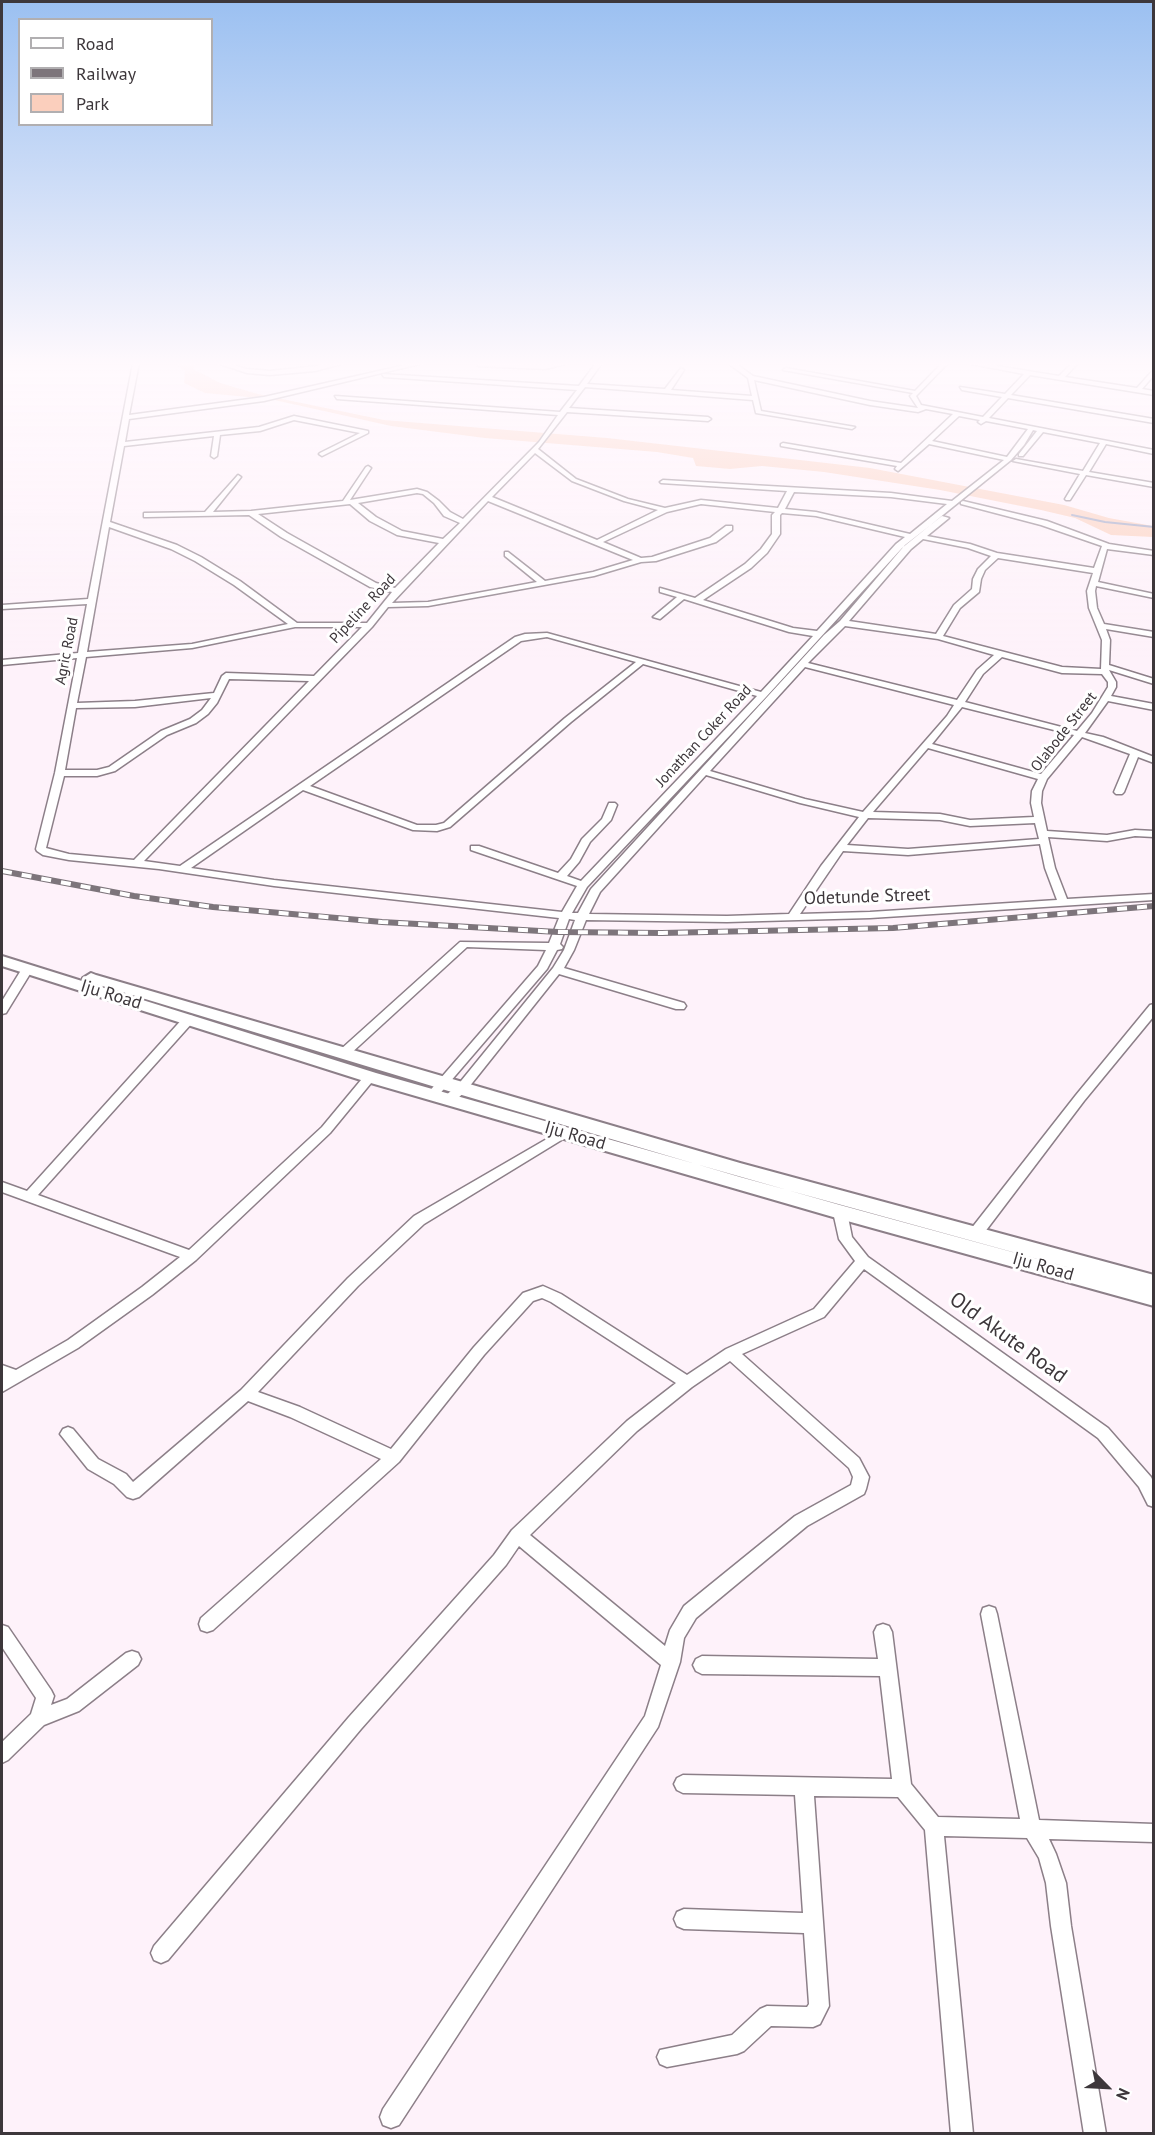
<!DOCTYPE html>
<html>
<head>
<meta charset="utf-8">
<style>
  body { margin:0 }
  #map { position:relative; width:1155px; height:2135px; overflow:hidden; background:#fef2fa; font-family:"PT Sans",sans-serif }
  canvas { display:block }
  .frame { position:absolute; inset:0; border:3px solid #3d373b; pointer-events:none }
  .legend { position:absolute; left:18px; top:18px; width:195px; height:108px; box-sizing:border-box; background:#fff; border:2px solid #b1afb1; margin:0; padding:8px 10px; list-style:none; font-size:18px; color:#3d373b }
  .legend li { display:flex; align-items:center; gap:12px; height:30px }
  .legend b { width:30px; border:2px solid #b1afb1 }
  .north { position:absolute; left:1077px; top:2057px; width:60px; height:60px; -webkit-text-stroke:4px #fff; paint-order:stroke; rotate:114deg; font-size:16px; font-weight:700; line-height:24px; text-align:center; color:#3d373b }
  .north::after { content:''; display:block; margin:auto; width:21px; height:27px; background:#3d373b; clip-path:polygon(50% 0,100% 100%,50% 72%,0 100%) }
</style>
</head>
<body>
<div id="map">
<canvas width="1155" height="2135"></canvas>
<div class="frame"></div>
<ul class="legend">
<li><b style="height:8px;background:#fff"></b>Road</li>
<li><b style="height:8px;background:#7d757b"></b>Railway</li>
<li><b style="height:16px;background:#fbcfbd"></b>Park</li>
</ul>
<div class="north">N</div>
</div>
<script>
const c = document.querySelector('canvas').getContext('2d');
c.lineJoin = 'round';
function fillPath(path, color) { c.fillStyle = color; c.fill(path, 'evenodd'); }
const poly = rows => new Path2D(rows.map(r => 'M' + r).join(''));
function strokePath(path, color, width, dash) { c.strokeStyle = color; c.lineWidth = width; c.lineCap = dash ? 'butt' : 'round'; c.setLineDash(dash || []); c.stroke(path); }
function write(font, color, halo, rows, align = 'center') {
  c.font = font + ' "PT Sans",sans-serif'; c.lineWidth = 6; c.setLineDash([]); c.textBaseline = 'middle'; c.strokeStyle = halo; c.fillStyle = color; for (const [text, x, y, turn = 0] of rows) {
    c.save(); c.translate(x, y); c.rotate((+turn || 0) * Math.PI / 180); c.textAlign = isNaN(turn) ? turn : align; if (halo) c.strokeText(text, 0, 0); c.fillText(text, 0, 0); c.restore();
  }
}
fillPath(poly([
  [174,363,197,363,193,369,220,383,258,394,384,420,607,438,870,468,1064,505,1109,518,1153,526,1153,537,1111,535,1075,518,1041,510,940,490,824,472,762,466,730,469,696,466,693,458,657,452,485,438,391,426,270,399,205,393,184,383,185,371]
]), '#fbcfbd');
strokePath(poly([
  [1072,515,1105,522,1154,527]
]), '#9ea4c4', 2);
const minor = poly([
  [133,363,139,363,129,415,264,397,414,363,424,363,264,401,129,419,125,442,259,427,294,416,368,431,368,433,322,456,319,454,320,453,360,433,294,420,260,431,220,435,217,456,214,458,211,456,214,436,124,446,110,522,177,545,201,557,240,581,297,623,367,623,392,592,370,587,281,537,249,515,147,517,144,517,144,513,205,512,238,475,241,477,213,512,251,511,343,501,366,467,368,466,371,468,350,500,417,489,427,492,439,501,450,512,463,519,539,442,558,415,337,399,335,396,560,412,577,390,384,377,382,374,579,386,596,363,602,363,587,384,665,389,681,368,684,370,671,390,752,396,748,378,728,363,735,363,753,376,870,401,918,408,910,396,913,393,783,370,786,368,915,391,942,363,948,363,916,396,921,405,983,417,1002,397,962,390,960,387,1005,394,1024,374,966,363,979,363,1059,376,1072,363,1078,363,1065,377,1137,388,1154,369,1154,375,1142,389,1154,391,1154,395,1030,375,1011,395,1154,419,1154,423,1008,398,989,418,1154,450,1154,454,1106,444,1089,472,1154,483,1154,487,1086,475,1070,500,1066,500,1065,499,1080,474,1013,461,1016,459,1083,471,1100,443,1043,432,1023,456,1019,456,1019,454,1037,431,1033,430,1024,445,1011,460,902,548,766,697,587,887,572,913,578,913,591,889,824,635,840,621,905,545,942,516,949,518,927,536,970,544,997,553,1094,568,1102,546,1041,525,961,504,961,502,963,501,1047,521,1109,544,1154,551,1154,555,1107,549,1098,582,1154,594,1154,598,1096,586,1095,591,1097,608,1104,624,1154,632,1154,637,1106,629,1110,640,1109,665,1154,679,1154,684,1109,670,1116,682,1116,687,1111,696,1154,704,1154,710,1108,701,1085,733,1103,737,1154,757,1154,763,1138,757,1124,792,1122,794,1116,794,1114,792,1130,754,1082,737,1047,779,1042,791,1041,803,1047,831,1107,835,1135,830,1154,831,1154,837,1135,836,1107,841,1048,837,1055,868,1067,899,1154,894,1154,900,870,918,727,922,586,920,574,950,564,968,684,1003,686,1006,684,1009,676,1009,559,974,465,1092,453,1102,445,1102,443,1099,445,1096,457,1086,553,968,564,950,575,920,569,919,560,944,563,947,562,949,557,950,547,969,437,1097,433,1098,427,1094,538,966,546,950,467,947,348,1056,340,1056,338,1053,340,1050,460,942,549,943,559,918,274,886,159,869,69,860,43,855,37,851,36,849,55,773,77,658,2,665,2,660,78,653,87,604,2,609,2,605,88,599,133,363],
  [754,380,870,405,918,412,926,409,953,414,901,463,783,443,781,444,781,446,897,466,895,469,898,471,929,444,1004,460,952,501,891,493,663,480,660,482,661,483,787,491,778,508,701,500,665,508,628,499,576,479,538,449,567,412,708,421,711,419,708,417,569,408,585,387,753,400,756,413,852,429,855,427,761,411,754,380],
  [959,416,980,420,978,422,981,424,986,421,1028,429,1007,457,932,441,959,416],
  [535,453,572,481,624,501,658,510,597,540,492,497,535,453],
  [794,492,891,497,947,504,910,534,816,512,785,509,794,492],
  [417,493,423,494,434,503,444,516,460,523,443,539,402,531,376,517,358,503,417,493],
  [488,501,633,560,593,572,545,581,508,552,505,552,505,556,537,582,428,602,392,603,488,501],
  [350,504,370,521,397,535,439,543,395,588,376,583,287,533,258,514,350,504],
  [701,504,775,512,772,515,772,534,761,549,745,564,695,598,660,588,660,592,677,597,653,617,660,619,684,599,789,632,813,636,761,692,547,633,525,634,515,637,180,866,144,861,372,627,388,607,428,606,594,576,641,562,656,561,716,542,732,530,732,526,726,526,710,538,652,557,641,558,603,542,667,512,701,504],
  [782,513,816,516,905,537,896,544,817,631,793,628,703,600,751,568,767,553,780,534,780,515,782,513],
  [109,527,171,549,195,561,234,585,288,624,192,644,87,652,109,527],
  [923,539,968,548,991,556,978,569,973,579,972,589,954,605,936,634,849,621,911,549,923,539],
  [998,558,1093,573,1087,591,1089,608,1102,640,1101,669,1062,667,943,636,960,608,979,592,981,579,985,570,998,558],
  [845,626,938,639,994,655,977,670,957,700,808,663,845,626],
  [295,627,362,627,314,676,226,673,222,676,214,693,135,701,77,703,86,657,192,648,295,627],
  [547,637,636,662,565,718,444,823,436,825,417,825,310,786,521,641,547,637],
  [1002,657,1062,673,1102,674,1108,682,1108,687,1092,713,1077,731,965,702,983,674,1002,657],
  [643,664,757,696,581,881,567,876,579,862,590,842,611,820,617,805,615,803,609,803,602,819,582,839,571,859,558,873,479,846,471,846,471,850,577,886,562,912,274,880,191,868,303,790,413,830,437,831,450,827,571,722,643,664],
  [805,667,954,705,947,716,863,812,805,799,710,771,805,667],
  [229,679,309,681,134,860,69,854,46,848,64,776,97,776,115,771,167,735,196,723,208,714,217,703,229,679],
  [211,698,202,710,190,719,161,731,109,767,97,770,65,770,76,708,135,707,211,698],
  [962,707,1074,735,1041,774,932,744,962,707],
  [928,748,1038,779,1032,791,1031,803,1034,817,970,820,940,814,873,812,928,748],
  [706,775,800,803,859,817,821,866,789,914,727,916,589,914,600,892,706,775],
  [868,818,940,820,970,826,1035,823,1039,839,908,849,847,845,868,818],
  [1040,844,1045,868,1057,900,870,912,800,914,843,851,908,855,1040,844],
  [217,363,226,363,247,369,270,371,345,363,315,371,270,375,247,373,217,363],
  [480,363,545,365,569,363,545,369,478,366,480,363],
  [27,965,33,969,6,1013,2,1014,2,1001,23,967,27,965],
  [1154,1004,1154,1016,1084,1101,981,1237,976,1238,971,1237,969,1233,971,1229,1076,1095,1150,1005,1154,1004],
  [189,1015,193,1016,195,1019,193,1022,38,1195,189,1250,322,1127,366,1074,374,1074,376,1077,330,1133,196,1260,152,1295,78,1348,2,1392,3,1378,2,1365,16,1370,68,1340,142,1287,180,1257,2,1192,2,1182,27,1191,185,1016,189,1015],
  [564,1129,568,1130,570,1133,568,1136,424,1224,358,1286,258,1392,300,1407,391,1449,474,1347,523,1293,543,1286,561,1294,687,1375,726,1349,814,1309,855,1261,839,1239,833,1212,835,1208,840,1207,845,1208,847,1212,852,1237,868,1257,1108,1428,1151,1477,1154,1483,1154,1507,1148,1505,1139,1487,1098,1438,864,1269,824,1317,742,1354,859,1458,869,1477,866,1489,864,1494,807,1526,696,1618,684,1638,680,1662,658,1727,399,2125,391,2128,383,2125,380,2117,383,2109,645,1716,661,1665,519,1546,506,1565,361,1729,168,1960,161,1963,154,1960,151,1953,154,1946,349,1717,494,1555,512,1530,627,1421,676,1383,551,1302,542,1298,533,1301,484,1355,399,1462,213,1630,207,1632,201,1630,199,1624,201,1618,381,1459,290,1417,248,1401,139,1497,133,1499,127,1497,114,1484,88,1469,60,1434,63,1429,68,1427,73,1429,98,1459,126,1474,133,1482,241,1390,348,1278,414,1216,564,1129],
  [730,1361,849,1468,853,1477,851,1485,795,1516,684,1606,670,1630,665,1646,530,1535,637,1431,692,1387,730,1361],
  [989,1606,995,1608,997,1614,1039,1820,1154,1824,1154,1842,1049,1839,1056,1854,1066,1883,1071,1926,1106,2134,1084,2134,1051,1926,1046,1883,1039,1858,1027,1838,944,1836,973,2134,951,2134,925,1830,898,1797,814,1796,829,2006,820,2024,813,2027,771,2026,744,2051,737,2054,667,2067,660,2064,657,2057,660,2050,732,2035,760,2009,767,2006,807,2007,809,2004,804,1933,684,1929,677,1926,674,1919,677,1912,684,1909,803,1913,795,1795,683,1793,677,1790,674,1784,677,1778,683,1775,892,1779,880,1676,702,1674,696,1671,693,1665,696,1659,702,1656,878,1659,874,1632,877,1626,883,1624,889,1626,892,1632,911,1784,938,1817,1020,1819,981,1614,983,1608,989,1606],
  [2,1625,8,1627,51,1690,54,1696,51,1705,67,1699,126,1653,132,1651,138,1653,141,1659,138,1665,79,1711,44,1725,8,1760,2,1763,2,1742,31,1714,36,1698,2,1647,2,1625]
]);
const major = poly([
  [2,956,376,1073,840,1205,1089,1273,740,1177,455,1093,86,981,83,978,91,973,96,975,740,1163,1154,1275,1154,1306,840,1219,364,1081,2,966,2,956]
]);
strokePath(minor, '#8c7f88', 3);
strokePath(major, '#8c7f88', 4);
fillPath(minor, '#fff');
fillPath(major, '#fff');
const rail = poly([
  [2,871,134,896,213,907,382,922,558,932,662,933,893,928,1154,906]
]);
strokePath(rail, '#7d757b', 6);
strokePath(rail, '#fff', 4, [10]);
const sky = c.createLinearGradient(0, 0, 0, 662);
sky.addColorStop(0, '#9bc0f1');
sky.addColorStop(0.55, '#fff9fd');
sky.addColorStop(1, '#fff9fd00');
c.fillStyle = sky;
c.fillRect(0, 0, 1155, 662);
write('15px', '#3d373b', '#fff', [
  ["Pipeline Road",363,609,-47],
  ["Agric Road",67,651,-79],
  ["Olabode Street",1064,732,-52],
  ["Jonathan Coker Road",704,736,-47]
]);
write('18px', '#3d373b', '#fff', [
  ["Odetunde Street",867,897,-2],
  ["Iju Road",111,995,17],
  ["Iju Road",575,1136,16],
  ["Iju Road",1043,1267,16]
]);
write('21px', '#3d373b', '#fff', [
  ["Old Akute Road",1008,1338,36]
]);
</script>
</body>
</html>
